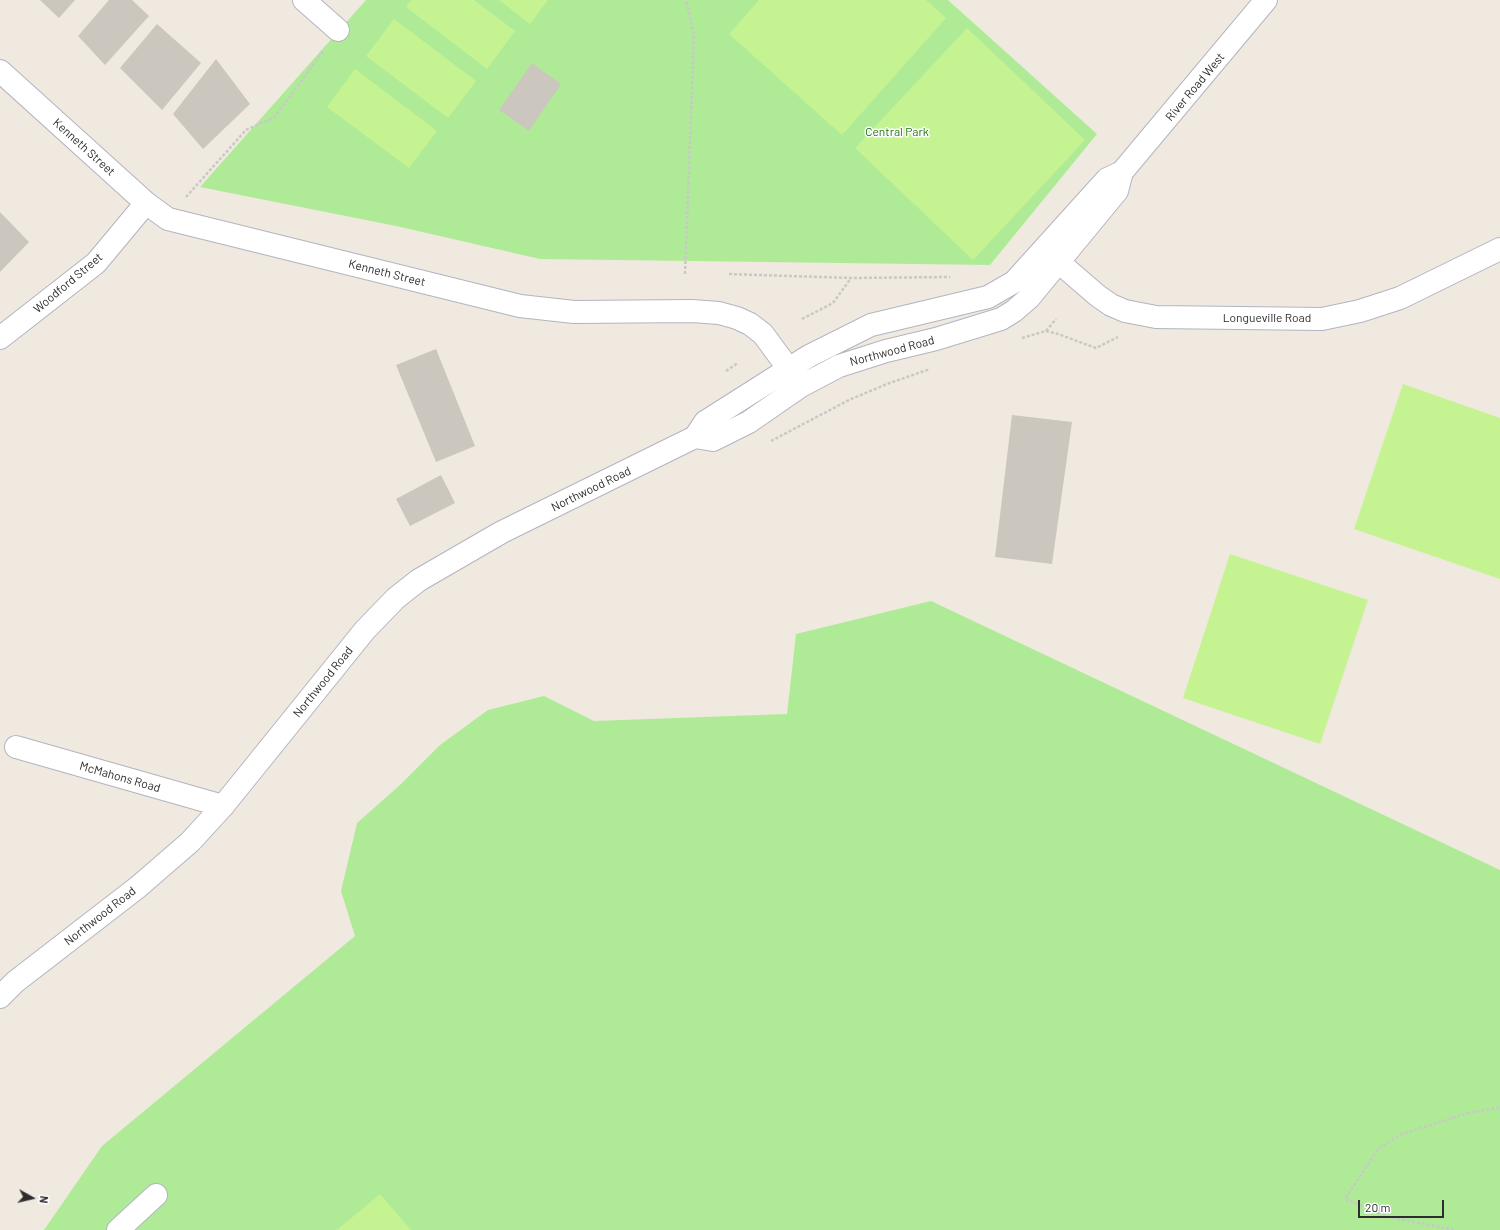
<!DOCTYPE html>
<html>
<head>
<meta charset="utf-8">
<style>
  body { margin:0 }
  #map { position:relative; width:1500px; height:1230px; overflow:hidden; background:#f0e9df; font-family:Barlow,sans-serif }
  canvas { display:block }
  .north { position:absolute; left:12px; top:1178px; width:40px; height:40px; -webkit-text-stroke:3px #fff; paint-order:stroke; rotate:98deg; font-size:11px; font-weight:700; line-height:16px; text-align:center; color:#2d2d2d }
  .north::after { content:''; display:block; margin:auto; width:14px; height:18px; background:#2d2d2d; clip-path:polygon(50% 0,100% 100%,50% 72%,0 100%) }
  .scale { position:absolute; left:1358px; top:1200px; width:86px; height:18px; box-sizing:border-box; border:2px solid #2d2d2d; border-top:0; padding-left:5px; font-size:12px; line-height:14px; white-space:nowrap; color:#2d2d2d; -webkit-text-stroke:3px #fff; paint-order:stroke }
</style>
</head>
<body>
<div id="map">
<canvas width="1500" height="1230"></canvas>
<div class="north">N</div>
<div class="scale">20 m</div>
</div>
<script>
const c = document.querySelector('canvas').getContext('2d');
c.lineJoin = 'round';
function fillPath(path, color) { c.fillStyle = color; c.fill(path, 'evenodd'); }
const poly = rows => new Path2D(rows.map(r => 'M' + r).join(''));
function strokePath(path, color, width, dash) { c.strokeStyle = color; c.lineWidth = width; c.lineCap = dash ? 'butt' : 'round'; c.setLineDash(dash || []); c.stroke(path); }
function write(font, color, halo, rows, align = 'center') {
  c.font = font + ' Barlow,sans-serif'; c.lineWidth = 3; c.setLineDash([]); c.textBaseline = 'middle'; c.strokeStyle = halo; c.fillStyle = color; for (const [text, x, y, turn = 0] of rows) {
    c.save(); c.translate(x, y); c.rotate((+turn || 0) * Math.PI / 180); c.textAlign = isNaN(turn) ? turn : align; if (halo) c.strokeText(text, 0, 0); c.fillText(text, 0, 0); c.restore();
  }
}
fillPath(poly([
  [366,0,948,0,1097,134,990,265,540,259,396,226,200,187],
  [931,601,1500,870,1500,1230,44,1230,102,1146,355,936,341,891,357,823,400,785,440,745,488,710,544,696,594,721,787,714,796,634]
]), '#afeb97');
fillPath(poly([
  [411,0,474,0,515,31,487,69,406,7],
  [499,0,548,0,530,24],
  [759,0,926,0,946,18,842,135,729,34],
  [394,19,476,81,448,118,366,56],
  [967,28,1085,140,973,260,855,148],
  [355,69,437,131,409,168,327,107],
  [1403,384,1500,418,1500,579,1354,529],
  [1230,554,1368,600,1320,744,1183,698],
  [380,1194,411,1230,337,1230]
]), '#c5f392');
fillPath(poly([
  [40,0,75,0,59,18],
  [109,0,132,0,149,16,105,65,78,36],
  [157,24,201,63,162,110,120,68],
  [216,59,250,104,203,149,173,114],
  [532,63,561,84,529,131,499,110],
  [0,212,29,242,0,272],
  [436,349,475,446,436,462,396,365],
  [1012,415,1072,422,1052,564,995,557],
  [441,475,455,503,410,526,396,499]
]), '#cbc6be');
const street = poly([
  [304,0,338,30],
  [0,71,146,203,168,219,520,306,574,312,692,311,719,313,737,318,750,324,763,334,799,383],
  [0,338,96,263,146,203],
  [16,747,223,806],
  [118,1230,156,1195]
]);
const secondary = poly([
  [1048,253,1098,296,1111,305,1125,311,1156,317,1322,319,1360,311,1400,298,1500,249],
  [695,437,713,440,749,422,801,386,839,366,886,351,936,339,1001,319,1014,311,1029,298,1117,191,1122,172],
  [0,997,15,982,138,887,190,842,223,806,365,630,396,598,419,580,502,532,695,437,705,422,809,356,871,325,988,297,1014,282,1107,179,1122,172,1266,0]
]);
strokePath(street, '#b3b4c2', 24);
strokePath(secondary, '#b3b4c2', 24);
strokePath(poly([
  [186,197,246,130,275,117,323,51],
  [685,274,694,36,686,0],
  [729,274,851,278,950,277],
  [802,319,833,303,851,278],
  [1046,331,1056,319],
  [1022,338,1046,331,1058,334,1096,348,1118,337],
  [726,371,738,363],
  [771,441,849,400,887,384,930,369],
  [1454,1230,1389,1217,1345,1199,1378,1149,1402,1134,1468,1113,1500,1107]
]), '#c8c8c8', 2.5, [3, 2]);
strokePath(street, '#fff', 22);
strokePath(secondary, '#fff', 22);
write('12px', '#2d2d2d', '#fff', [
  ["River Road West",1195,87,-50],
  ["Kenneth Street",84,147,42],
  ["Kenneth Street",387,273,14],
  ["Woodford Street",68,283,-40],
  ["Longueville Road",1267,318],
  ["Northwood Road",892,351,-15],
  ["Northwood Road",591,489,-26],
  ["Northwood Road",323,682,-51],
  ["McMahons Road",120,777,16],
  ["Northwood Road",100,916,-38]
]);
write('12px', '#237414', '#fff', [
  ["Central Park",897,132]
]);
</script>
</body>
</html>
